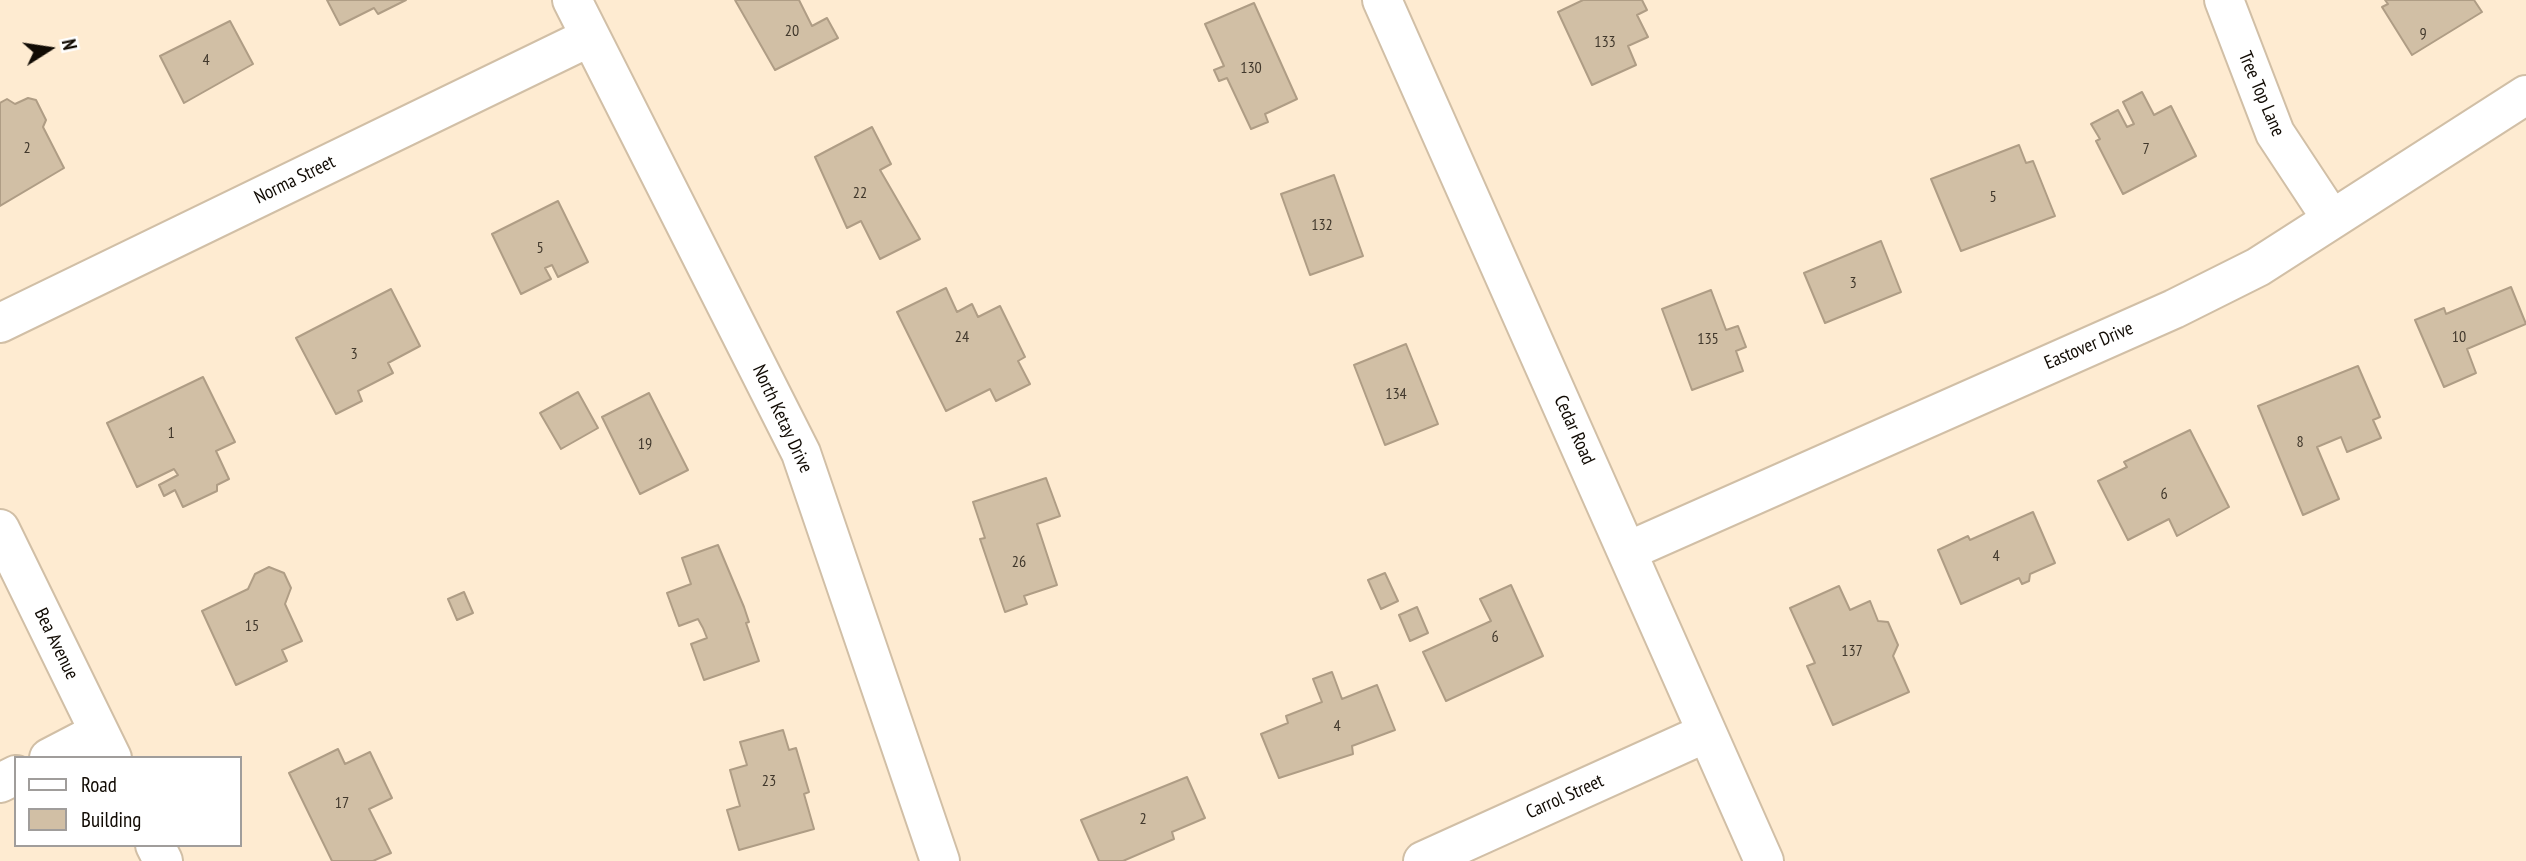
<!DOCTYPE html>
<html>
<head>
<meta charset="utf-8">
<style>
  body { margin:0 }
  #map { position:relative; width:2526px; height:861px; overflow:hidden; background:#feebd1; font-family:"PT Sans Narrow",sans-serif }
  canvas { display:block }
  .legend { position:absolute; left:14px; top:756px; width:228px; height:91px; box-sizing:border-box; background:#fff; border:2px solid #a09d9b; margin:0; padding:9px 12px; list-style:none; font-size:21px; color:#110b04 }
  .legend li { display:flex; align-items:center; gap:14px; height:35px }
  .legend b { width:35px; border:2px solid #a09d9b }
  .north { position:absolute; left:14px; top:14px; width:70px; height:70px; -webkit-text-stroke:5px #fff; paint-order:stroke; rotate:78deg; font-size:19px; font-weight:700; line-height:28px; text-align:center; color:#110b04 }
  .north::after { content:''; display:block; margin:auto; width:24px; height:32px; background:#110b04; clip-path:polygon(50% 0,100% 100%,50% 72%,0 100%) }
</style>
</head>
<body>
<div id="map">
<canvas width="2526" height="861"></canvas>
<ul class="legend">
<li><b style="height:9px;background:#fff"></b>Road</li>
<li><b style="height:19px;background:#d1bfa5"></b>Building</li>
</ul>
<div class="north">N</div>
</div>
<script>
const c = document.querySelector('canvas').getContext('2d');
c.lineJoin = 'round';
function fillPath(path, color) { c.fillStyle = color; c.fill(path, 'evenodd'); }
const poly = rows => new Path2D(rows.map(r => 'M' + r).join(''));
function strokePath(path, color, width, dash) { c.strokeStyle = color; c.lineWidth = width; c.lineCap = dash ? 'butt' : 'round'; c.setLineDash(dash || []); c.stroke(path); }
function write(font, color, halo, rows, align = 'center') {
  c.font = font + ' "PT Sans Narrow",sans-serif'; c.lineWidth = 5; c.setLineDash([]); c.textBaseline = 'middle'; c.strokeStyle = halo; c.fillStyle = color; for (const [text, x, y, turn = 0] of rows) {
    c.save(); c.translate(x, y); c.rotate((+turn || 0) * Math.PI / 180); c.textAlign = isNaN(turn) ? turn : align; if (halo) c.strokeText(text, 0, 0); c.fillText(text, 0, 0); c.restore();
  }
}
const building = poly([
  [327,0,406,0,378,14,374,8,340,25,327,0],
  [735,0,799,0,812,26,827,18,838,38,775,70,735,0],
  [1583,0,1642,0,1647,10,1637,15,1648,37,1628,46,1636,65,1592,85,1558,12,1583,0],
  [2385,0,2474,0,2482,12,2412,55,2382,7,2388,4,2385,0],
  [1254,3,1297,99,1265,114,1268,122,1251,129,1227,78,1219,81,1214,70,1224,66,1205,24,1254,3],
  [230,21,253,64,184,103,160,56,230,21],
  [2142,92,2154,115,2171,106,2196,156,2123,194,2096,141,2100,139,2091,124,2118,110,2127,127,2134,124,2123,102,2142,92],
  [28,98,36,100,46,120,43,127,64,168,0,206,0,103,7,99,15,104,28,98],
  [872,127,891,164,880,170,920,239,880,259,861,221,847,228,815,157,872,127],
  [2019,145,2026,163,2033,161,2055,216,1961,251,1931,179,2019,145],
  [1334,175,1363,256,1310,275,1281,194,1334,175],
  [558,201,588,262,558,277,552,265,545,268,551,279,521,294,492,234,558,201],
  [1881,241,1901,292,1825,323,1804,273,1881,241],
  [2511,287,2526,324,2467,349,2476,373,2444,387,2415,320,2444,308,2446,314,2511,287],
  [946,288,957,312,972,304,978,317,1000,306,1025,357,1018,361,1030,384,996,401,990,389,946,411,897,312,946,288],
  [391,289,420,346,388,363,393,373,358,391,362,401,336,414,296,338,391,289],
  [1711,290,1726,330,1738,326,1746,347,1736,351,1743,371,1692,390,1662,309,1711,290],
  [1406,344,1438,424,1385,445,1354,365,1406,344],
  [2358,366,2380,417,2373,420,2381,438,2347,452,2341,437,2317,447,2339,499,2303,515,2258,406,2358,366],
  [203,377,235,442,216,451,229,479,217,485,217,491,183,507,175,490,164,496,159,485,178,475,174,469,137,487,107,423,203,377],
  [578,392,598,428,561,449,540,413,578,392],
  [649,393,688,470,640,494,602,417,649,393],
  [2190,430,2229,507,2177,536,2169,519,2128,540,2098,481,2127,467,2124,462,2190,430],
  [1046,478,1060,516,1037,524,1057,585,1024,596,1027,604,1005,612,980,539,985,538,973,502,1046,478],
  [2033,512,2055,563,2030,574,2029,581,2022,584,2019,578,1961,604,1938,550,1968,536,1970,540,2033,512],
  [718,545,744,607,749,622,746,623,759,661,704,680,691,644,707,638,703,628,698,619,679,626,667,593,691,584,682,558,718,545],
  [269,567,284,573,291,588,285,604,302,641,282,650,287,661,236,685,202,611,248,589,255,574,269,567],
  [1385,573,1398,601,1381,609,1368,580,1385,573],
  [1511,585,1543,656,1446,701,1423,652,1491,621,1480,599,1511,585],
  [1839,586,1850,610,1870,601,1878,621,1888,622,1898,645,1893,656,1909,692,1833,725,1807,666,1815,663,1790,608,1839,586],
  [464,592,473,613,457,620,448,599,464,592],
  [1417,607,1428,633,1410,641,1399,615,1417,607],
  [1332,672,1342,699,1377,685,1395,730,1352,746,1353,754,1279,778,1261,734,1288,723,1286,716,1322,702,1313,679,1332,672],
  [783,730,789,750,796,748,809,792,804,794,814,829,739,850,727,810,740,806,730,770,747,765,740,742,783,730],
  [338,749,345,764,370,752,392,798,369,809,391,853,373,861,332,861,289,773,338,749],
  [1187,777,1205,818,1172,832,1174,839,1123,861,1099,861,1081,820,1187,777]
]);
fillPath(building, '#d1bfa5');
strokePath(building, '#af9d85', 2);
const minor = poly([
  [572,0,801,453,940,861],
  [1382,0,1764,861],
  [2224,0,2275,133,2331,218],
  [0,323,590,37],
  [0,529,112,758],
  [1628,551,2174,309,2258,267,2526,95],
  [49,758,99,732],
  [0,783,16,775],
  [155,845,163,861],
  [1423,861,1706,733]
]);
strokePath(minor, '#d1bfa6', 42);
strokePath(minor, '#fff', 38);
write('16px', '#41382c', null, [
  ["20",792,31],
  ["9",2423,34],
  ["133",1605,42],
  ["4",206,60],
  ["130",1251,68],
  ["2",27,148],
  ["7",2146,149],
  ["22",860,193],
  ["5",1993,197],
  ["132",1322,225],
  ["5",540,248],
  ["3",1853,283],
  ["24",962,337],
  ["10",2459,337],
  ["135",1708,339],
  ["3",354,354],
  ["134",1396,394],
  ["1",171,433],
  ["8",2300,442],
  ["19",645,444],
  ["6",2164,494],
  ["4",1996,556],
  ["26",1019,562],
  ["15",252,626],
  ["6",1495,637],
  ["137",1852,651],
  ["4",1337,726],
  ["23",769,781],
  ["17",342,803],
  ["2",1143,819]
]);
write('19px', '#110b04', '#fff', [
  ["Tree Top Lane",2261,94,67],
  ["Norma Street",295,180,-26],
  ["Eastover Drive",2089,346,-23],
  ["North Ketay Drive",782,419,65],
  ["Cedar Road",1574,430,66],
  ["Bea Avenue",56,644,64],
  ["Carrol Street",1565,797,-24]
]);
</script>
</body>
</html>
